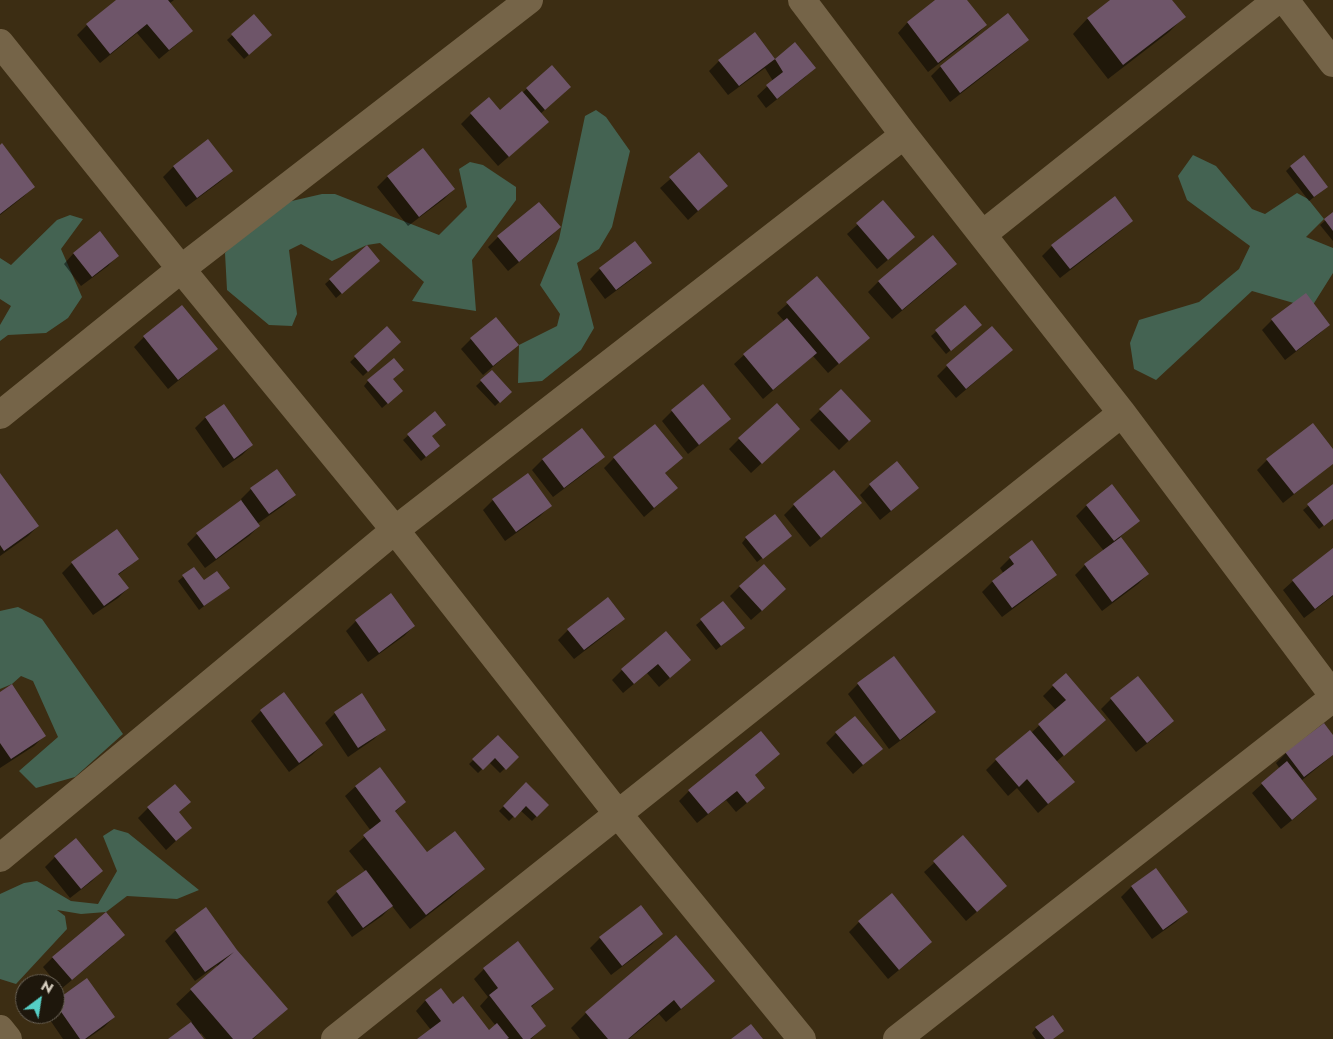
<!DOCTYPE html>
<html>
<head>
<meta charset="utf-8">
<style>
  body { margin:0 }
  #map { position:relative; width:1333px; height:1039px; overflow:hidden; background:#3c2d13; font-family:Jost,sans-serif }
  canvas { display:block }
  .north { position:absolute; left:15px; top:974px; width:50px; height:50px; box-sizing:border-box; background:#1e170c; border:1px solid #6a6256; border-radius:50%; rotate:31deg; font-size:14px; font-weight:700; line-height:20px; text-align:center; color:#dcd3c4 }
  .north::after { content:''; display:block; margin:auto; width:18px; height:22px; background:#55cec5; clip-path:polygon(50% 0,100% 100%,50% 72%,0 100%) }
</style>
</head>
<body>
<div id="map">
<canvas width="1333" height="1039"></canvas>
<div class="north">N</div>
</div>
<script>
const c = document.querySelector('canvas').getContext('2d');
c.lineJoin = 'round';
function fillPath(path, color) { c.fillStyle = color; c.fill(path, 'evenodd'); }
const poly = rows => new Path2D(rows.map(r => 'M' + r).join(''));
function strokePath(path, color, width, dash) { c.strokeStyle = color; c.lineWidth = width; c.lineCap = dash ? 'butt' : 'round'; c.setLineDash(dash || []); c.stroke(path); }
fillPath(poly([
  [596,110,606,117,630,151,612,227,599,249,577,263,594,328,581,350,542,381,518,383,519,345,557,326,560,314,540,285,559,239,585,116],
  [1193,155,1216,166,1252,209,1265,214,1297,193,1308,199,1324,219,1306,237,1333,248,1333,273,1311,308,1252,291,1156,380,1134,369,1130,343,1139,320,1199,302,1239,269,1250,246,1187,200,1178,176],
  [470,162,483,165,516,187,516,200,472,260,476,311,412,301,424,282,380,243,367,245,332,261,301,244,289,250,297,314,292,326,269,325,227,290,225,253,270,206,322,194,335,194,439,235,467,207,459,169],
  [70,215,83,219,61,249,82,297,68,318,46,333,8,335,0,341,0,325,11,306,0,299,0,258,11,265,57,220],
  [18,607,42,619,123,734,75,777,36,788,19,771,58,737,33,681,21,676,12,684,0,689,0,611],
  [114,829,128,833,199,890,177,899,127,896,106,912,81,914,57,910,65,916,67,929,16,984,0,979,0,894,24,883,37,881,71,901,98,904,117,871,103,836]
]), '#446352');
fillPath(poly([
  [118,0,174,0,170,3,192,30,182,40,159,59,137,33,100,63,77,35,87,25],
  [937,0,966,0,986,25,976,35,928,72,898,33,907,23],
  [1112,0,1170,0,1184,17,1169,32,1108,79,1073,34,1087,19],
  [254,16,266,40,244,59,227,40],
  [754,33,775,60,795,44,814,68,804,78,766,108,757,96,773,81,765,68,728,95,709,71,719,61],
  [1027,40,1017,50,950,102,931,76,941,66],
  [552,67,565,92,540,114,537,132,498,166,461,124,471,114,500,112],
  [208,140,231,171,221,181,186,207,163,177,173,167],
  [0,146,33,187,23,197,0,215],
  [423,149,454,189,444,199,408,226,377,187,387,177],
  [699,154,726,186,688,220,660,188],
  [1291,166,1322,191,1309,201,1286,171],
  [883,202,903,247,877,269,847,234],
  [1333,214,1333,241,1320,225],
  [1132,220,1122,230,1060,278,1042,256,1052,246],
  [559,227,550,237,508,271,488,247,498,237],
  [100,233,117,256,108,266,81,286,64,264,73,254],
  [933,237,956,264,946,274,892,319,868,292,878,282],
  [635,243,650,263,640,273,605,299,590,279,600,269],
  [367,247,374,265,336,298,325,284],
  [817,278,868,338,828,373,813,356,763,399,734,364,744,355,784,321,777,313],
  [181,307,216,349,206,358,168,389,134,347,144,337],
  [965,307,975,330,946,354,931,336],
  [1272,320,1329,324,1319,334,1285,360,1262,330],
  [387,328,399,342,363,376,350,362],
  [992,328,1001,360,956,398,937,376,947,366],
  [471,339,517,345,507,355,483,375,461,349],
  [492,371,510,392,495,406,476,386],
  [392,380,397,395,382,408,364,386,368,381],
  [703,386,730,418,720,428,688,454,662,421,672,411],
  [841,390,869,421,839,450,810,420],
  [224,405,252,445,242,455,223,468,195,428,205,418],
  [434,413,431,436,434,450,421,461,403,440],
  [655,425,681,458,664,474,676,488,666,498,644,517,604,468,614,458],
  [582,429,603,457,593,467,553,497,532,470,542,460],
  [789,438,751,473,729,449,739,439],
  [1333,451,1333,463,1283,503,1257,470,1267,460],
  [834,471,861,503,851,513,810,547,784,515,794,505],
  [0,475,38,526,28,536,0,556],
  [527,475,550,506,540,516,505,541,483,510,493,500],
  [870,485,917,488,907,498,880,520,860,495],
  [1112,486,1139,520,1120,537,1148,574,1138,584,1102,611,1075,575,1085,565,1104,551,1076,516,1086,506],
  [1333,486,1333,518,1319,529,1303,510],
  [251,489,294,495,284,505,257,524,259,526,249,536,205,568,187,544,197,534,242,501,241,499],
  [117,531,137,558,127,568,118,575,128,588,118,598,93,615,62,573,72,563],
  [746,538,786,540,757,562,742,543],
  [1031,542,1056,574,1046,584,1002,617,982,592,992,582,1004,574,1000,568,1010,558],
  [1333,551,1333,596,1304,618,1283,590,1293,581],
  [194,568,204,582,228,588,199,610,178,581],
  [740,586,775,599,751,620,730,596],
  [391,595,414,626,404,636,368,662,346,631,356,621],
  [723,602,738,633,716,650,696,625],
  [623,619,613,629,574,659,558,640,568,630],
  [666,633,679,670,659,687,647,673,623,693,612,680,622,670],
  [893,657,935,712,925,722,889,749,848,694,858,684],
  [1053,686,1104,720,1056,762,1063,791,1038,813,1017,788,1008,796,986,770,996,760,1030,732,1031,733,1056,710,1043,696],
  [0,693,44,736,34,746,0,768],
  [1111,699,1172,721,1163,731,1136,752,1101,709],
  [261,711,322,745,312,755,289,772,251,721],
  [335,713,384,729,374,739,348,757,325,723],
  [1323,724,1333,737,1333,755,1301,781,1316,799,1306,809,1281,829,1252,793,1262,784,1280,769,1276,763,1286,753],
  [836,733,881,749,853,774,826,743],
  [498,737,517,757,500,773,489,762,478,773,469,764],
  [779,754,754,776,754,797,736,812,726,800,697,823,679,801,689,791],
  [380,769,405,802,394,813,427,854,483,869,450,898,410,929,392,906,382,916,352,937,327,902,337,892,366,872,349,851,371,831,345,796,355,787],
  [526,784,547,805,532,821,520,810,509,821,499,811],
  [148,808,178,813,190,828,166,850,138,818],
  [963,837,995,896,966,921,924,872],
  [76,840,101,871,92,881,70,898,45,867,55,857],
  [1155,869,1186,912,1176,922,1152,939,1121,897,1131,887],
  [892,895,931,942,921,952,888,979,849,932,859,922],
  [206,909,236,950,286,1009,253,1039,206,1039,201,1033,199,1035,203,1039,170,1039,192,1022,176,1004,191,990,218,967,217,965,195,981,165,941,175,931],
  [661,934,652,944,611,975,590,948,600,938],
  [676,937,713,980,698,995,666,1022,659,1014,629,1039,580,1039,571,1028,586,1013],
  [114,945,61,989,43,967,53,957],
  [484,969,552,988,542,998,530,1008,545,1026,531,1039,420,1039,431,1030,416,1011,425,1001,440,989,453,1006,489,1032,496,1026,480,1006,488,997,474,979],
  [55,1002,114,1017,104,1027,87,1039,63,1039,46,1014,55,1014],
  [1036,1028,1053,1039,1036,1039,1032,1033]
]), '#0007');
fillPath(poly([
  [116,0,168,0,193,31,169,50,147,24,110,54,86,24],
  [935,0,967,0,987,25,938,63,907,22],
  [1110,0,1172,0,1186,17,1123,65,1087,18],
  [1008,13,1029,40,960,93,940,66],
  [254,14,272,35,249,55,231,34],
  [755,32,775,59,739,86,718,60],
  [795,42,816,68,777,99,766,85,783,72,775,59],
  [552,65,571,87,545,110,526,88],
  [522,91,549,122,509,157,470,113,489,97,500,110],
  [208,139,233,171,197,198,173,166],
  [2,143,35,187,0,214,0,145],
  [423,148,455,189,419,217,387,176],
  [699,152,728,186,698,211,669,177],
  [1304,155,1328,187,1314,197,1290,166],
  [1115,196,1133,221,1070,269,1051,245],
  [883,200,915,237,888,260,856,223],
  [539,202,561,227,519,262,497,236],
  [1333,212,1333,231,1324,219],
  [100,231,119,256,92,277,73,253],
  [933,235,957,264,902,310,878,281],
  [635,241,652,263,616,290,599,268],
  [367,245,380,261,342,294,329,279],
  [817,276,870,338,839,364,786,302],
  [1306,293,1330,325,1296,351,1271,319],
  [182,305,218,349,178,380,143,336],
  [965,305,982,325,951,351,935,330],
  [496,317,519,345,493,366,470,338],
  [787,318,817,353,773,390,743,354],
  [387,326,401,342,368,372,354,356],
  [992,326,1013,350,966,389,946,365],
  [394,358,404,370,393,379,403,391,388,404,367,380],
  [492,370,512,392,500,403,480,380],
  [703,384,731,419,699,445,671,410],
  [841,389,871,421,849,441,819,409],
  [777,403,800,429,762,464,738,438],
  [224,404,253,445,234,459,205,417],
  [435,411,446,425,432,436,440,446,426,457,407,434],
  [1313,423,1333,449,1333,464,1294,494,1266,459],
  [655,424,683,458,665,473,678,488,654,508,613,457],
  [582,428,605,457,564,488,542,459],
  [897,461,919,488,891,511,869,484],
  [277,469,296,495,269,514,250,488],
  [834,470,862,503,821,538,793,504],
  [0,473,39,526,4,551,0,545],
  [528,473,552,506,516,532,492,499],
  [1112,484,1140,521,1114,541,1086,505],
  [1333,484,1333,519,1324,526,1307,504],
  [241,500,260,526,216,559,196,533],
  [775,514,792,536,763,559,745,537],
  [117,529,139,559,118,574,129,588,104,606,71,562],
  [1121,537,1149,574,1112,602,1084,564],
  [1032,540,1057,575,1012,608,992,581,1014,564,1009,557],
  [1333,548,1333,595,1315,609,1292,580],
  [764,564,786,589,762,611,739,586],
  [194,567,204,580,217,571,230,588,204,606,182,575],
  [391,593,415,626,379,653,355,620],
  [608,597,625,619,584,650,567,629],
  [723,601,745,628,721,646,700,619],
  [666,631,691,660,670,678,658,664,634,684,621,669],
  [894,656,936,712,900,740,857,683],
  [1066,673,1106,720,1064,756,1038,724,1066,700,1052,685],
  [1138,676,1174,721,1147,743,1110,698],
  [12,684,46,736,11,759,0,743,0,692],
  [284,692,323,745,299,763,260,710],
  [362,693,386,730,358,748,334,712],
  [855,716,883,749,863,765,835,732],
  [1324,723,1333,735,1333,755,1304,777,1285,752],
  [1030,730,1075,782,1048,804,1027,779,1019,787,995,759],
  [761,731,780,754,755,775,765,788,747,803,737,791,708,814,688,790],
  [498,735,519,757,506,770,495,758,483,770,472,759],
  [1287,761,1317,799,1292,820,1261,783],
  [380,767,406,802,395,811,427,852,455,831,485,869,426,915,363,835,381,821,355,786],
  [526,782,549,805,537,817,526,806,515,818,503,806],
  [175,784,191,802,179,812,192,828,176,841,147,807],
  [963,835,1007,886,977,912,933,861],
  [76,838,103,871,81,889,54,856],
  [1156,868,1188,912,1163,930,1131,886],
  [366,870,393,906,363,928,336,891],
  [892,893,932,942,899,970,858,921],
  [641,905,663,934,622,966,599,937],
  [206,907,237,950,288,1009,252,1039,233,1039,190,989,234,952,205,972,175,930],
  [106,912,125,935,72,980,52,957],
  [676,935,715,981,681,1009,674,1000,628,1039,608,1039,585,1012],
  [518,941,554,989,531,1006,546,1026,530,1039,523,1039,489,995,498,988,483,968],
  [87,978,115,1017,85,1039,80,1039,55,1003,55,1001],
  [441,988,453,1004,463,996,489,1030,497,1023,509,1038,507,1039,417,1039,441,1021,425,1000],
  [1053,1015,1064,1031,1053,1039,1045,1039,1035,1027],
  [191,1022,204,1039,168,1039],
  [751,1024,763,1039,731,1039]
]), '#6e5569');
strokePath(poly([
  [802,0,904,135,1122,413,1333,695],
  [1285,0,1333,63],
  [0,43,181,269,395,530,618,814,802,1039],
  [983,234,1277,0],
  [0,415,181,269,529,0],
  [0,858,395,530,904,135],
  [0,1029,8,1039],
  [335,1039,1122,413],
  [897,1039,1333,698]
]), '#756448', 28);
</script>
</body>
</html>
